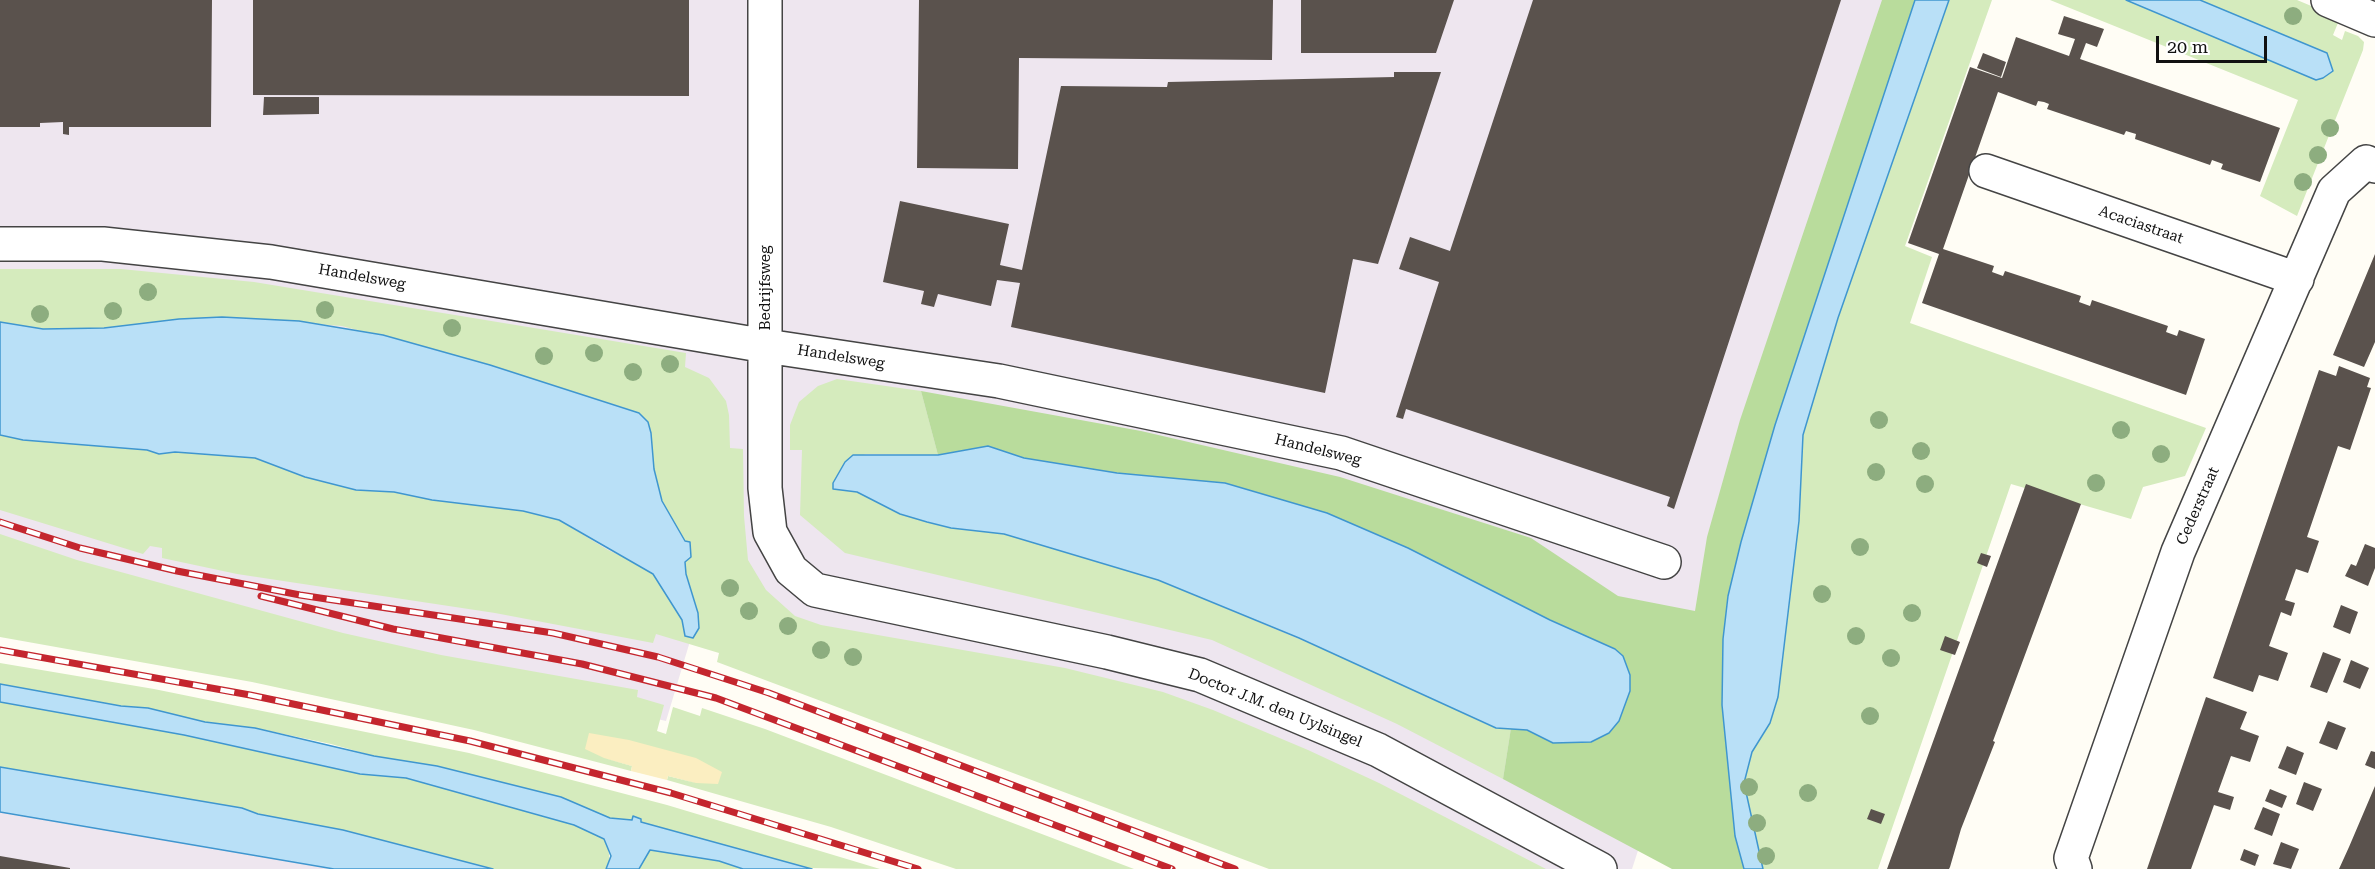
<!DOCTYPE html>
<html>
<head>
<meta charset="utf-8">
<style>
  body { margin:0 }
  #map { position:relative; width:2375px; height:869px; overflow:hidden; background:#fffdf5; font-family:"Roboto Serif",serif }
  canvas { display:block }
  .scale { position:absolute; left:2156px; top:36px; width:111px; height:27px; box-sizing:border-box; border:3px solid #111; border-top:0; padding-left:8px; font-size:18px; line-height:21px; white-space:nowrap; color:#111; -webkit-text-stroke:4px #fff; paint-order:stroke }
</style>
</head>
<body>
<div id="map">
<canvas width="2375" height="869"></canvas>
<div class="scale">20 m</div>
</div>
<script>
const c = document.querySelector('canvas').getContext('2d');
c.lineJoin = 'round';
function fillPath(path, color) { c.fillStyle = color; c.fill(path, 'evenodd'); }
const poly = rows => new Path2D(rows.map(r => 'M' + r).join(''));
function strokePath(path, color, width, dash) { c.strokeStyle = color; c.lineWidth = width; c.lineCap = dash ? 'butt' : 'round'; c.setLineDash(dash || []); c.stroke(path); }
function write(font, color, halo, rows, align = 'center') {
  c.font = font + ' "Roboto Serif",serif'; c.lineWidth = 6; c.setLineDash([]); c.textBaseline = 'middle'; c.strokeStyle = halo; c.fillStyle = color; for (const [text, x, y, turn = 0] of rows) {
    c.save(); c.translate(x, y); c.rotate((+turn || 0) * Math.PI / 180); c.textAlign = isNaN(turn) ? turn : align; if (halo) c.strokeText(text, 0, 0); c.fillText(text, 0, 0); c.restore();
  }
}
fillPath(poly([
  [0,0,1915,0,1632,869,1359,869,697,618,666,721,0,571],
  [0,812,311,863,334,869,0,869]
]), '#eee6ef');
fillPath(poly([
  [1949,0,1992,0,1905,246,1932,257,1910,323,2206,428,2185,476,2143,487,2131,519,2011,484,1878,869,1763,869,1744,783,1752,752,1770,723,1778,697,1799,521,1803,435,1838,318],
  [2050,0,2126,0,2316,80,2327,53,2200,0,2297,0,2340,18,2333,35,2342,40,2345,31,2358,36,2364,42,2363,50,2297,216,2260,196,2298,100],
  [0,269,121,269,254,282,686,353,685,367,709,378,726,401,729,415,730,448,743,449,744,516,748,560,766,590,795,616,821,625,1065,668,1163,692,1213,710,1308,750,1379,783,1546,869,1269,869,717,662,719,653,656,634,653,643,495,613,237,574,162,558,162,548,150,546,143,554,0,510,0,435,23,440,147,450,159,454,175,452,255,458,305,477,356,490,394,492,432,500,523,511,559,520,608,550,644,567,653,574,682,620,684,633,697,632,699,628,698,613,686,574,685,562,691,557,690,542,685,542,662,501,654,469,648,422,631,410,490,365,342,326,222,317,104,328,43,329,8,324,0,322],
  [837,379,921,391,938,455,866,454,845,462,833,483,833,489,857,492,900,514,927,522,951,528,1004,534,1158,580,1390,677,1479,721,1496,728,1511,728,1503,779,1397,724,1212,640,845,553,800,515,802,450,790,450,790,425,799,402,818,386],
  [0,534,77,560,343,633,441,655,638,690,637,697,664,705,657,731,666,734,673,707,700,716,702,708,765,729,1134,869,956,869,831,827,667,780,668,776,696,783,604,758,632,766,631,771,474,730,252,682,0,637],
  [0,663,154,689,469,753,667,805,880,869,808,868,640,822,633,817,632,820,610,818,561,797,437,766,374,756,331,744,255,728,205,722,148,708,121,706,17,688,0,684],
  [0,702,100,718,406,778,574,825,604,839,608,847,610,862,606,869,493,869,343,830,258,814,242,808,0,767],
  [649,850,719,861,743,869,639,869]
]), '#d5ebbd');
fillPath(poly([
  [1882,0,1915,0,1775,425,1741,542,1728,596,1723,639,1722,705,1735,836,1744,869,1672,869,1503,779,1511,728,1527,730,1553,743,1619,720,1630,691,1630,674,1623,656,1615,649,1550,620,1408,548,1327,513,1225,483,1117,473,1024,458,988,447,938,455,921,391,1141,431,1340,477,1531,538,1618,596,1695,611,1707,537,1740,420]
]), '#b9dc9c');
fillPath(poly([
  [589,733,629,740,696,758,722,772,718,784,696,783,668,776,667,780,631,771,632,766,604,758,585,749]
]), '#fbeec1');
const water = poly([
  [1915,0,1949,0,1838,318,1803,435,1799,521,1778,697,1770,723,1752,752,1744,783,1763,869,1744,869,1735,836,1722,705,1723,639,1728,596,1741,542,1775,425,1915,0],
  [2126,0,2200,0,2327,53,2333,71,2323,78,2316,80,2126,0],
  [222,317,299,321,383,335,490,365,639,413,648,422,651,433,654,469,662,501,685,541,690,542,691,557,685,562,686,574,698,613,699,628,693,638,685,636,682,620,653,574,559,520,523,511,432,500,394,492,356,490,305,477,255,458,175,452,159,454,147,450,23,440,0,435,0,322,43,329,104,328,179,319,222,317],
  [988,446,1024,458,1117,473,1225,483,1327,513,1408,548,1550,620,1615,649,1623,656,1630,675,1630,691,1619,721,1609,733,1591,742,1553,743,1527,730,1496,728,1299,638,1158,580,1004,534,951,528,927,522,900,514,857,492,833,489,833,483,845,462,853,455,938,455,988,446],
  [0,684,121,706,148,708,205,722,255,728,374,756,437,766,561,797,610,818,632,820,633,816,641,819,641,822,812,869,743,869,719,861,650,850,639,869,606,869,611,856,604,839,574,825,406,778,360,774,184,735,0,702,0,684],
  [0,767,242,808,258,814,343,830,493,869,334,869,0,812,0,767]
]);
fillPath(water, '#b9e0f7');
strokePath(water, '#3f96cf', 1.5);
fillPath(poly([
  [0,0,212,0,211,127,69,127,69,135,63,134,63,122,40,123,40,127,0,127],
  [253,0,689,0,689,96,253,95],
  [919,0,1273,0,1272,60,1019,58,1018,169,917,168],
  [1301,0,1454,0,1436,53,1301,53],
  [1533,0,1841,0,1674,509,1667,506,1670,497,1406,409,1403,419,1396,417,1439,282,1399,269,1410,237,1450,251],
  [2064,16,2104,29,2097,47,2086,43,2080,59,2280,128,2260,182,2221,169,2223,164,2212,160,2210,165,2135,139,2136,134,2126,131,2124,135,2047,109,2049,104,2044,102,2038,101,2036,106,1998,92,1943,249,1994,266,1992,272,2003,276,2005,271,2081,296,2079,302,2090,306,2092,300,2168,326,2166,332,2177,336,2179,330,2205,339,2186,395,1922,303,1939,254,1908,243,1970,67,2002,78,2016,37,2069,56,2075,39,2058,34],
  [1983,53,2006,62,2001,77,1977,68],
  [1394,72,1441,72,1378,264,1353,259,1325,393,1011,327,1020,283,997,280,991,306,938,294,934,307,921,304,924,291,883,282,900,201,1009,224,1000,265,1022,270,1061,86,1167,87,1168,82,1394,77],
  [264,97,319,97,319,114,263,115],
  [2375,254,2375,342,2364,367,2333,355],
  [2339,366,2370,378,2367,387,2371,388,2350,450,2338,446,2307,537,2319,541,2308,573,2296,569,2285,600,2295,603,2291,616,2281,612,2269,646,2288,653,2278,681,2259,675,2253,692,2213,678,2319,370,2336,376],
  [2026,484,2081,504,1993,741,1995,742,1961,829,1950,867,1949,869,1887,869],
  [2365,544,2375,548,2375,568,2368,586,2345,576,2351,564,2356,566],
  [1981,553,1991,556,1987,567,1977,563],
  [2341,605,2358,612,2350,634,2333,627],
  [1945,636,1960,642,1955,655,1940,650],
  [2323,652,2341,659,2327,693,2310,687],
  [2351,660,2369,668,2360,689,2343,682],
  [2206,697,2247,712,2240,729,2259,736,2250,762,2231,756,2218,792,2234,797,2230,810,2214,805,2191,869,2147,869],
  [2328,721,2346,728,2337,750,2319,743],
  [2287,746,2304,753,2296,775,2278,768],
  [2371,751,2375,752,2375,769,2365,765],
  [2304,782,2322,789,2313,811,2296,804],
  [2375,786,2375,869,2339,869,2349,847],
  [2270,789,2287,796,2282,808,2265,801],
  [2263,807,2280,814,2272,836,2254,829],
  [1871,809,1885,814,1881,824,1867,819],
  [2281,842,2299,849,2291,869,2273,864],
  [2244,849,2259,855,2255,866,2240,860],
  [0,856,70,868,70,869,0,869]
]), '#5a524d');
const street = poly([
  [765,0,765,488,770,532,791,570,815,590,1107,652,1200,675,1378,750,1600,869],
  [2328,0,2375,20],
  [1986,171,2297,279],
  [0,244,103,244,271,262,766,346,999,381,1341,453,1664,562],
  [2075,869,2071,858,2178,552,2334,191,2366,162,2375,166]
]);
strokePath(street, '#444', 36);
strokePath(street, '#fff', 33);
const rail = poly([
  [0,522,80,548,177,571,300,595,553,633,658,657,769,693,1235,869],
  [261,596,393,629,582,664,716,698,1172,869],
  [0,650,250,695,470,741,671,793,918,869]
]);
strokePath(rail, '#c4262e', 7);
strokePath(rail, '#fff', 4.5, [14]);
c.fillStyle = '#8dad7f';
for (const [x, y] of [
  [2293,16],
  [2330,128],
  [2318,155],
  [2303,182],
  [148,292],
  [325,310],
  [113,311],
  [40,314],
  [452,328],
  [594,353],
  [544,356],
  [670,364],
  [633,372],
  [1879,420],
  [2121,430],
  [1921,451],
  [2161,454],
  [1876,472],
  [2096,483],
  [1925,484],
  [1860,547],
  [730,588],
  [1822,594],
  [749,611],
  [1912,613],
  [788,626],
  [1856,636],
  [821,650],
  [853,657],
  [1891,658],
  [1870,716],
  [1749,787],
  [1808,793],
  [1757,823],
  [1766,856]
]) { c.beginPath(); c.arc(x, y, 9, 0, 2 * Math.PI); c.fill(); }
write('15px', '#111', '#fff', [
  ["Acaciastraat",2141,225,19],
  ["Handelsweg",362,277,10],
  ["Bedrijfsweg",766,288,-90],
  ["Handelsweg",841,357,9],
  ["Handelsweg",1318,450,14],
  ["Cederstraat",2198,506,-66],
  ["Doctor J.M. den Uylsingel",1275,708,22]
]);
</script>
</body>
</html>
